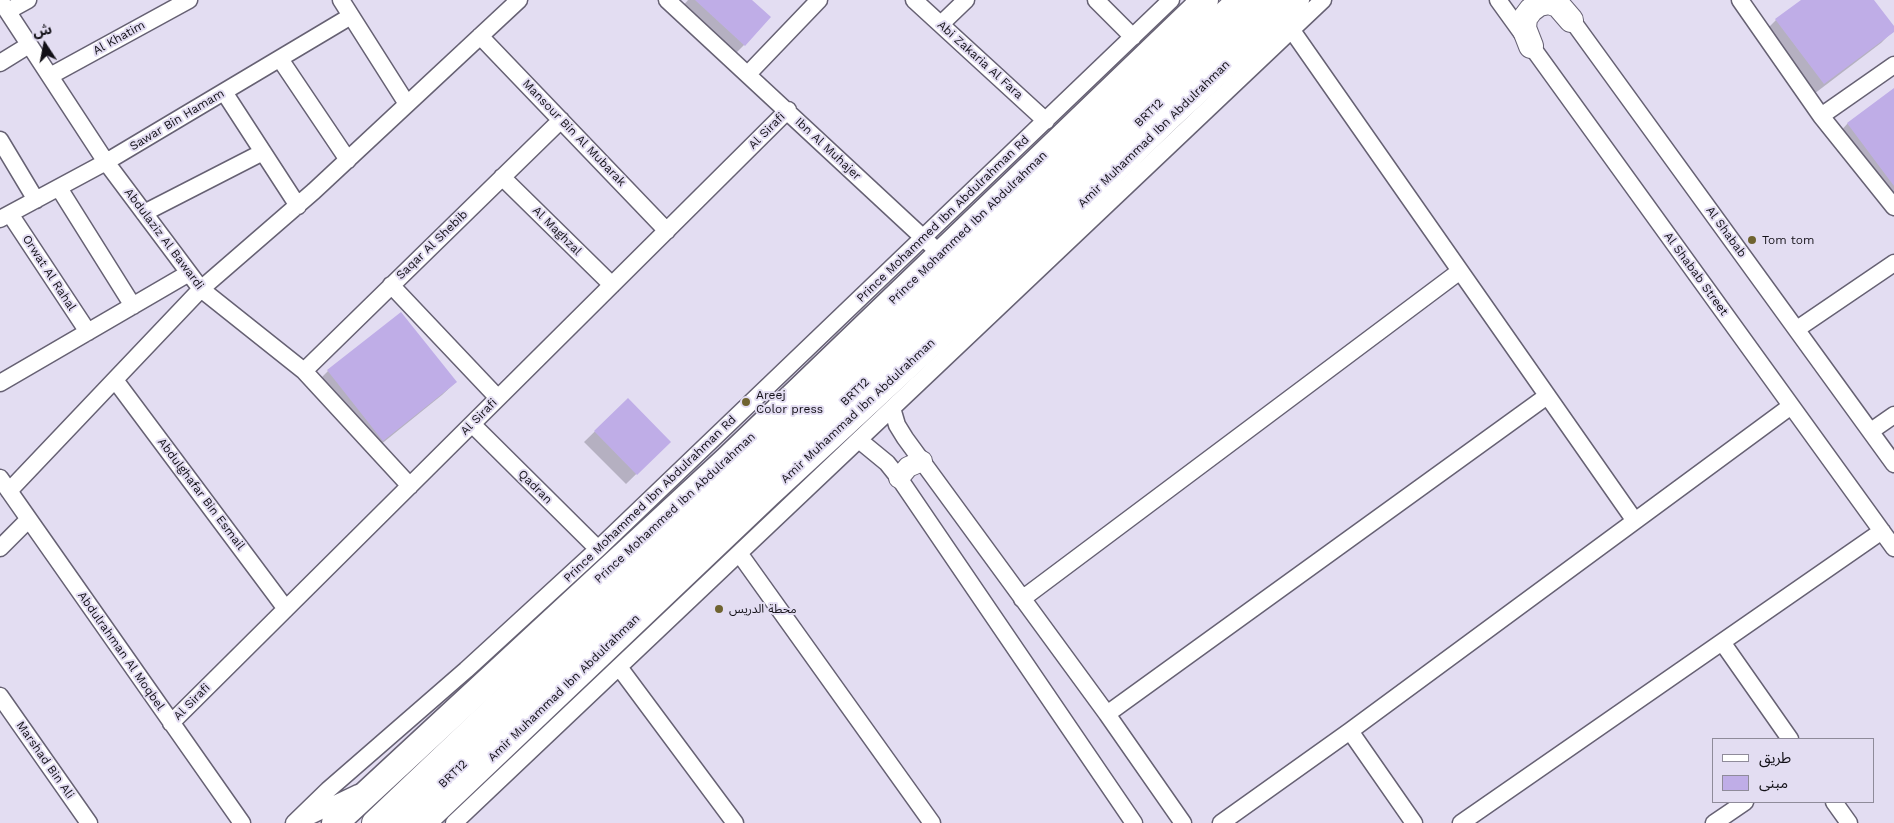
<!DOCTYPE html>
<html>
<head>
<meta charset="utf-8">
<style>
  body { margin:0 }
  #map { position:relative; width:1894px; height:823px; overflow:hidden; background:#e3ddf2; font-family:"Work Sans","Noto Sans Arabic",sans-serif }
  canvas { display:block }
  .legend { position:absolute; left:1712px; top:738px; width:162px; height:65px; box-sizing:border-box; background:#e3ddf2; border:1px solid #8f8b9a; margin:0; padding:6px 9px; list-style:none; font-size:15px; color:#121017 }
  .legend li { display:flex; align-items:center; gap:10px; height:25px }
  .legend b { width:25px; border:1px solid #8f8b9a }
  .north { position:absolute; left:20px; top:20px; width:50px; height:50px; -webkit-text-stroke:4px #e3ddf2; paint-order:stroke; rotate:349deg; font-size:14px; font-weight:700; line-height:20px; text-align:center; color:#121017 }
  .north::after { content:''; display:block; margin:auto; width:18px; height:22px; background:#121017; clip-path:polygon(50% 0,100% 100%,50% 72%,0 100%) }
</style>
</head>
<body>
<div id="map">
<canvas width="1894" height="823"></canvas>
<ul class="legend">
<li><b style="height:6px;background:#fff"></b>طريق</li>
<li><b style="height:14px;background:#bfade7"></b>مبنى</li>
</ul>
<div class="north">ش</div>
</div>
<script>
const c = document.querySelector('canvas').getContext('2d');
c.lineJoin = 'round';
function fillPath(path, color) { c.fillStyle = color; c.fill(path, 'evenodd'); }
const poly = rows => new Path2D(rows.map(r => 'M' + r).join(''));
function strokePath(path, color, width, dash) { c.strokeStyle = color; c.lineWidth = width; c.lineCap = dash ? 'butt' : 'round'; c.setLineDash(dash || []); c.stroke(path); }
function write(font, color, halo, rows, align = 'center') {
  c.font = font + ' "Work Sans","Noto Sans Arabic",sans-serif'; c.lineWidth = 4; c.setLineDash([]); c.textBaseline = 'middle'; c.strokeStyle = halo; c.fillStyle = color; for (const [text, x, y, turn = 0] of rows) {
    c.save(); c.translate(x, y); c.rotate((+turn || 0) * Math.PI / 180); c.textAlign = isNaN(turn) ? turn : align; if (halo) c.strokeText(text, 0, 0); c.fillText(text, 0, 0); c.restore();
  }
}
fillPath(poly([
  [688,0,750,0,744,45,734,55,682,7],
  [1803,0,1873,0,1894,28,1894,30,1881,43,1810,97,1762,34,1776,20],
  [1894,90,1894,210,1838,134,1848,123],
  [401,313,456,382,442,395,369,454,314,385,328,371],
  [628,399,669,442,626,484,584,442]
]), '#0003');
fillPath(poly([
  [695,0,752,0,771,17,745,46],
  [1801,0,1874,0,1894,26,1894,32,1824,84,1775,19],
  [1894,88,1894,186,1847,123],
  [401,312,457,382,383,441,327,370],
  [628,398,671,442,637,475,594,431]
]), '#bfade7');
const minor = poly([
  [0,0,106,162,201,289,304,371,410,486],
  [341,0,407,104],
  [667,0,931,245],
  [914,0,1046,121],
  [1096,0,1133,37],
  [1498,0,1894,548],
  [1740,0,1821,116,1894,207],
  [8,11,28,0],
  [1566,12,1894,464],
  [941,24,966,0],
  [1291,29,1635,521],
  [480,36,667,231],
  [280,59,348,160],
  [0,63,29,45],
  [748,74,819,0],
  [50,76,189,0],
  [224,92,298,206],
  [1821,116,1894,65],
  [0,140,36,200],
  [502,177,612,285],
  [59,188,133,306],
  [144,213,263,152],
  [10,214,88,332],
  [0,219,106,162,351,16],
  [391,285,498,398],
  [1797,329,1894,263],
  [304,371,561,120],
  [115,380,286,609],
  [0,383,189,273],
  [892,408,897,425,905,438,1107,714,1183,823],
  [472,424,598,549],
  [1871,431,1894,415],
  [859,440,887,463,899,478,1134,823],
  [0,478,242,823],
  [9,491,201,289,314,191,519,0],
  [0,548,28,520],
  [739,553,932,823],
  [1022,599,1460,271],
  [1722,642,1790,739],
  [619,667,735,823],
  [0,696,89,823],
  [1107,714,1547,396],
  [171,723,788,110],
  [1350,731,1414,823],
  [1834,802,1849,823],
  [308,817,358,793],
  [294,823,328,790,466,670,598,549,1171,0],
  [454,823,1323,0],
  [1221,823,1350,731,1791,406],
  [1461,823,1882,531],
  [1714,823,1745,802]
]);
const tertiary = poly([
  [899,478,908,467,922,461]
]);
const secondary = poly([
  [1531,46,1524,28,1525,18,1531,10,1539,4,1549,2,1558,5,1571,20],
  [374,823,1239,0],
  [398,823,430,796,1268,0]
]);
const primary = poly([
  [335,823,727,460,1205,0],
  [422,823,768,494,1016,265,1171,115,1296,0]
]);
strokePath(minor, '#666173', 19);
strokePath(tertiary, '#666173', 22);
strokePath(secondary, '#666173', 26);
strokePath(primary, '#666173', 29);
strokePath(minor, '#fff', 16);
strokePath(tertiary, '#fff', 20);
strokePath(secondary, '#fff', 24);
strokePath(primary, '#fff', 26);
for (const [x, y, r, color] of [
  [1752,240,5,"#6f6330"],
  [746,402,5,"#6f6330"],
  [719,609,5,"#6f6330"]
]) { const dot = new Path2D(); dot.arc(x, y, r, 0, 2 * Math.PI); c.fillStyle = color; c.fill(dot); strokePath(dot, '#e3ddf2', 2); }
write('12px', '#121017', '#e3ddf2', [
  ["Al Khatim",119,38,-29],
  ["Abi Zakaria Al Fara",980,60,42],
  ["BRT12",1149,113,-44],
  ["Sawar Bin Hamam",177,120,-31],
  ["Al Sirafi",767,131,-45],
  ["Mansour Bin Al Mubarak",574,133,46],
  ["Amir Muhammad Ibn Abdulrahman",1154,134,-44],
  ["Ibn Al Muhajer",828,149,43],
  ["Prince Mohammed Ibn Abdulrahman Rd",943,219,-44],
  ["Prince Mohammed Ibn Abdulrahman",968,228,-44],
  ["Al Maghzal",557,231,45],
  ["Al Shabab",1726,232,54],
  ["Abdulaziz Al Bawardi",164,239,53],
  ["Saqar Al Shebib",432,245,-44],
  ["Orwat Al Rahal",49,273,57],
  ["Al Shabab Street",1696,274,54],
  ["BRT12",855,392,-44],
  ["Amir Muhammad Ibn Abdulrahman",858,411,-43],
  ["Al Sirafi",479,417,-45],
  ["Qadran",535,487,45],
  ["Abdulghafar Bin Esmail",201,494,53],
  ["Prince Mohammed Ibn Abdulrahman Rd",650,499,-44],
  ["Prince Mohammed Ibn Abdulrahman",675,508,-43],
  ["Abdulrahman Al Moqbel",121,651,55],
  ["Amir Muhammad Ibn Abdulrahman",564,688,-44],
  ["Al Sirafi",192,702,-45],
  ["Marshad Bin Ali",45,760,55],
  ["BRT12",453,774,-44]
]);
write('12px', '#121017', '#e3ddf2', [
  ["Tom tom",1762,240],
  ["Areej",756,395],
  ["Color press",756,409],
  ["محطة الدريس",729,609]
], 'left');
</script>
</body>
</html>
